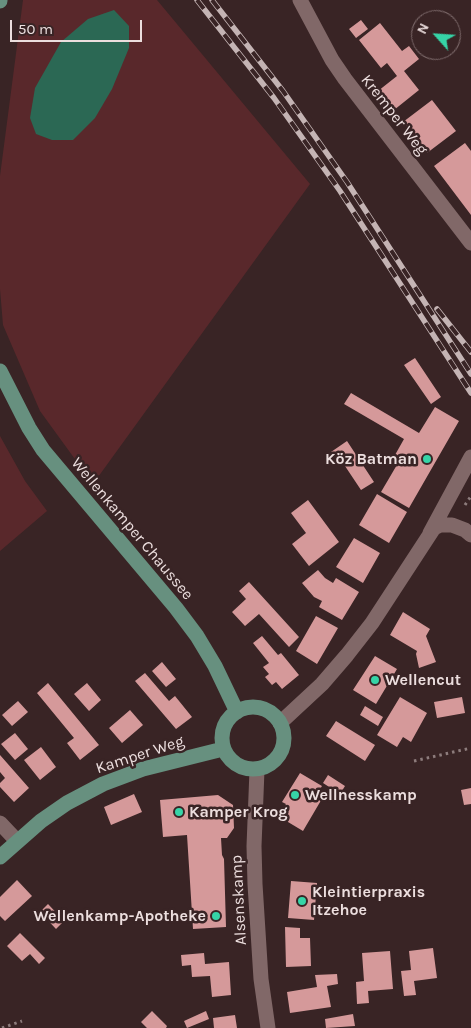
<!DOCTYPE html>
<html>
<head>
<meta charset="utf-8">
<style>
  body { margin:0 }
  #map { position:relative; width:471px; height:1028px; overflow:hidden; background:#392425; font-family:Karla,sans-serif }
  canvas { display:block }
  .north { position:absolute; left:411px; top:10px; width:50px; height:50px; box-sizing:border-box; background:#392425; border:1px solid #816e6f; border-radius:50%; rotate:296deg; font-size:14px; font-weight:700; line-height:20px; text-align:center; color:#ecdede }
  .north::after { content:''; display:block; margin:auto; width:18px; height:22px; background:#36d4a7; clip-path:polygon(50% 0,100% 100%,50% 72%,0 100%) }
  .scale { position:absolute; left:10px; top:20px; width:132px; height:22px; box-sizing:border-box; border:2px solid #ecdede; border-top:0; padding-left:6px; font-size:15px; line-height:18px; white-space:nowrap; color:#ecdede; -webkit-text-stroke:4px #392425; paint-order:stroke }
</style>
</head>
<body>
<div id="map">
<canvas width="471" height="1028"></canvas>
<div class="north">N</div>
<div class="scale">50 m</div>
</div>
<script>
const c = document.querySelector('canvas').getContext('2d');
c.lineJoin = 'round';
function fillPath(path, color) { c.fillStyle = color; c.fill(path, 'evenodd'); }
const poly = rows => new Path2D(rows.map(r => 'M' + r).join(''));
function strokePath(path, color, width, dash) { c.strokeStyle = color; c.lineWidth = width; c.lineCap = dash ? 'butt' : 'round'; c.setLineDash(dash || []); c.stroke(path); }
function write(font, color, halo, rows, align = 'center') {
  c.font = font + ' Karla,sans-serif'; c.lineWidth = 5; c.setLineDash([]); c.textBaseline = 'middle'; c.strokeStyle = halo; c.fillStyle = color; for (const [text, x, y, turn = 0] of rows) {
    c.save(); c.translate(x, y); c.rotate((+turn || 0) * Math.PI / 180); c.textAlign = isNaN(turn) ? turn : align; if (halo) c.strokeText(text, 0, 0); c.fillText(text, 0, 0); c.restore();
  }
}
fillPath(poly([
  [23,0,157,0,310,184,93,484,40,411,3,325,0,289,0,176],
  [0,436,25,481,47,511,0,551]
]), '#59282b');
fillPath(poly([
  [114,10,129,26,129,48,112,89,95,118,73,140,52,140,36,134,30,118,35,88,61,42,88,19]
]), '#2b6854');
fillPath(poly([
  [361,20,368,29,356,38,349,29],
  [380,23,402,51,409,46,419,59,404,71,419,90,394,110,378,91,397,76,387,63,381,68,359,40],
  [432,100,456,131,427,153,403,122],
  [465,143,471,151,471,215,434,166],
  [415,358,441,397,431,404,404,365],
  [351,393,419,433,435,407,459,421,409,508,381,492,401,458,395,455,404,439,344,404],
  [347,441,374,482,361,490,341,460,338,462,331,452],
  [377,494,407,512,389,543,359,525],
  [308,500,339,542,309,566,292,544,306,533,291,513],
  [354,538,380,553,363,583,336,567],
  [318,570,325,578,333,583,336,578,359,592,342,620,319,607,322,601,314,597,302,583],
  [249,582,299,637,289,647,259,614,245,626,232,612,246,599,239,591],
  [403,612,430,629,426,636,436,662,419,668,416,654,417,651,390,635],
  [316,616,338,628,317,664,296,651],
  [262,636,278,655,281,653,299,675,282,689,276,682,272,685,265,677,269,674,263,667,269,663,253,643],
  [375,656,397,669,376,704,353,690],
  [162,662,176,679,166,687,152,671],
  [145,673,169,701,175,696,192,717,176,729,135,681],
  [48,683,99,745,80,760,67,743,74,738,37,693],
  [87,683,101,700,89,711,74,694],
  [400,697,427,713,411,742,403,737,397,747,377,735],
  [462,697,465,713,437,718,434,702],
  [18,701,28,712,12,726,2,715],
  [365,706,383,717,378,726,360,715],
  [130,710,143,725,122,743,109,728],
  [336,721,375,745,365,761,326,736],
  [15,733,28,749,15,760,1,744],
  [41,747,56,767,40,780,24,760],
  [0,755,29,788,14,802,0,787,0,783,5,778,0,772],
  [300,773,322,786,317,794,323,797,303,831,278,816,286,804,282,802],
  [328,775,345,786,340,794,323,783],
  [471,788,471,804,464,805,461,790],
  [134,794,142,812,111,825,104,807],
  [218,795,233,805,234,828,227,838,221,838,222,855,224,859,226,927,193,929,187,835,163,837,160,800],
  [17,880,32,896,5,921,0,916,0,897],
  [291,881,317,883,314,920,288,918],
  [48,904,64,921,56,929,40,912],
  [285,927,300,928,300,938,310,938,311,966,286,967],
  [20,933,45,958,39,964,30,954,22,961,7,946],
  [433,948,437,978,414,981,416,995,404,996,401,971,411,970,409,951],
  [390,951,393,989,368,991,369,1003,357,1004,356,982,364,981,362,953],
  [204,953,205,964,229,962,231,995,212,997,210,976,192,977,191,965,182,966,181,955],
  [337,974,338,984,327,986,331,1007,290,1013,287,992,317,987,315,975],
  [152,1011,167,1026,166,1028,147,1028,141,1022],
  [206,1011,209,1019,187,1028,184,1021],
  [353,1014,355,1026,326,1028,325,1019],
  [235,1015,237,1028,214,1028,213,1018]
]), '#d5999a');
strokePath(poly([
  [465,505,471,496],
  [414,761,471,748],
  [2,1028,22,1021]
]), '#8d7c7c', 3, [2.5, 4]);
strokePath(poly([
  [300,0,332,60,345,79,471,243],
  [430,533,471,457],
  [280,723,322,684,347,655,372,623,434,528,440,525,452,525,465,530,471,535],
  [257,770,254,846,255,884,261,979,268,1028],
  [0,823,17,841]
]), '#816868', 15);
strokePath(poly([
  [0,1,0,0],
  [0,371,29,428,43,450,176,608,197,636,215,666,237,712],
  '222 738a31 31 0 1 1 62 0a31 31 0 1 1-62 0Z',
  [0,857,41,821,67,803,103,784,143,769,223,749]
]), '#67907f', 15);
const rail = poly([
  [197,0,274,98,340,191,471,393],
  [212,0,283,91,347,182,471,374],
  [437,309,471,352]
]);
strokePath(rail, '#c4b4b4', 5.5);
strokePath(rail, '#392425', 4, [11]);
for (const [x, y, r, color] of [
  [427,459,5,"#36d4a7"],
  [375,680,5,"#36d4a7"],
  [295,795,5,"#36d4a7"],
  [179,812,5,"#36d4a7"],
  [302,901,5,"#36d4a7"],
  [216,916,5,"#36d4a7"]
]) { const dot = new Path2D(); dot.arc(x, y, r, 0, 2 * Math.PI); c.fillStyle = color; c.fill(dot); strokePath(dot, '#392425', 2); }
write('16px', '#ecdede', '#392425', [
  ["Kremper Weg",394,115,52],
  ["Wellenkamper Chaussee",132,529,50],
  ["Kamper Weg",140,755,-18],
  ["Alsenskamp",239,900,-93]
]);
write('bold 16px', '#ecdede', '#392425', [
  ["Köz Batman",417,459,"right"],
  ["Wellencut",385,680],
  ["Wellnesskamp",305,795],
  ["Kamper Krog",189,812],
  ["Kleintierpraxis",312,892],
  ["Itzehoe",312,910],
  ["Wellenkamp-Apotheke",206,916,"right"]
], 'left');
</script>
</body>
</html>
